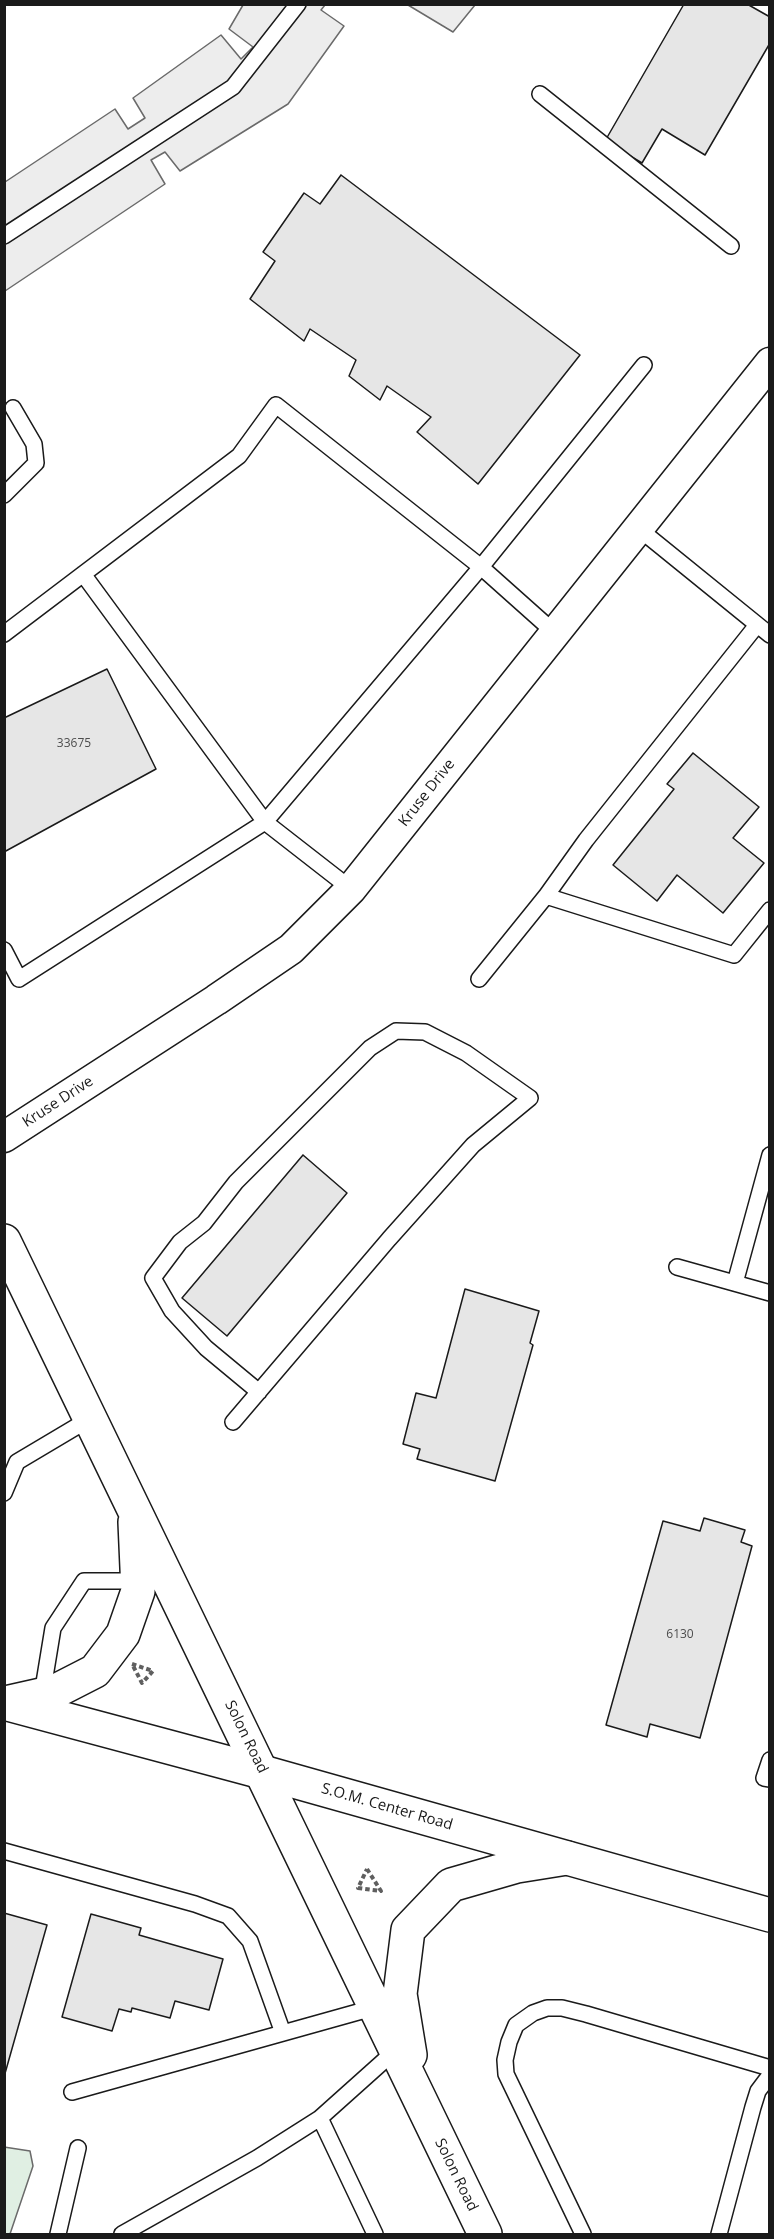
<!DOCTYPE html>
<html>
<head>
<meta charset="utf-8">
<style>
  body { margin:0 }
  #map { position:relative; width:774px; height:2239px; overflow:hidden; background:#fff; font-family:"Open Sans",sans-serif }
  canvas { display:block }
  .frame { position:absolute; inset:0; border:6px solid #1a1a1a; pointer-events:none }
</style>
</head>
<body>
<div id="map">
<canvas width="774" height="2239"></canvas>
<div class="frame"></div>
</div>
<script>
const c = document.querySelector('canvas').getContext('2d');
c.lineJoin = 'round';
function fillPath(path, color) { c.fillStyle = color; c.fill(path, 'evenodd'); }
const poly = rows => new Path2D(rows.map(r => 'M' + r).join(''));
function strokePath(path, color, width, dash) { c.strokeStyle = color; c.lineWidth = width; c.lineCap = dash ? 'butt' : 'round'; c.setLineDash(dash || []); c.stroke(path); }
function write(font, color, halo, rows, align = 'center') {
  c.font = font + ' "Open Sans",sans-serif'; c.lineWidth = 4.5; c.setLineDash([]); c.textBaseline = 'middle'; c.strokeStyle = halo; c.fillStyle = color; for (const [text, x, y, turn = 0] of rows) {
    c.save(); c.translate(x, y); c.rotate((+turn || 0) * Math.PI / 180); c.textAlign = isNaN(turn) ? turn : align; if (halo) c.strokeText(text, 0, 0); c.fillText(text, 0, 0); c.restore();
  }
}
const green = poly([
  [4,2147,30,2151,33,2166,10,2234,5,2234,4,2147]
]);
fillPath(green, '#e0efe3');
strokePath(green, '#6a6a6a', 1.5);
const parking = poly([
  [243,5,325,5,321,10,344,26,288,104,180,171,165,152,151,160,165,184,5,291,5,182,115,109,128,129,145,118,133,98,221,35,241,59,253,47,229,29,243,5],
  [408,5,475,5,453,32,408,5]
]);
fillPath(parking, '#ededed');
strokePath(parking, '#6a6a6a', 1.5);
const building = poly([
  [684,4,747,4,770,17,770,43,705,155,662,129,642,163,605,141,684,4],
  [341,175,580,355,478,484,417,432,431,417,387,386,380,400,349,376,356,360,310,329,304,341,250,299,275,261,263,252,304,193,320,204,341,175],
  [107,669,156,769,4,852,4,718,107,669],
  [693,753,759,807,733,838,764,863,723,913,677,875,657,901,613,865,674,789,667,784,693,753],
  [303,1155,347,1193,227,1336,182,1298,303,1155],
  [465,1289,539,1311,530,1343,533,1345,495,1481,417,1459,420,1449,403,1444,416,1393,436,1398,465,1289],
  [704,1518,745,1530,741,1542,752,1546,700,1738,650,1724,647,1737,606,1725,663,1521,700,1531,704,1518],
  [4,1913,47,1925,4,2077,4,1913],
  [91,1914,141,1928,139,1935,223,1959,209,2010,175,2001,170,2018,132,2008,131,2012,119,2009,112,2031,62,2017,91,1914]
]);
fillPath(building, '#e6e6e6');
strokePath(building, '#1a1a1a', 1.5);
const service = poly([
  [540,94,731,246],
  [4,236,233,87,298,4],
  [4,495,36,463,34,444,13,408],
  [638,528,770,635],
  [83,574,265,822,351,889],
  [4,634,239,456,276,405,481,567,555,633],
  [546,896,586,840,757,625],
  [4,950,19,979,265,822,481,567,644,365],
  [479,979,546,896,734,955,770,910],
  [677,1267,770,1293],
  [735,1283,770,1155],
  [233,1422,389,1239,473,1145,530,1098,466,1053,425,1032,396,1031,370,1048,236,1182,204,1223,180,1242,153,1278,172,1311,206,1348,259,1392],
  [4,1493,17,1462,91,1418],
  [42,1695,53,1628,84,1581,137,1581],
  [770,1760,764,1778,770,1779],
  [4,1851,195,1904,228,1916,250,1941,283,2033],
  [72,2092,376,2007],
  [320,2118,375,2234],
  [58,2234,78,2148],
  [122,2234,257,2158,320,2118,396,2050],
  [583,2234,506,2074,505,2060,509,2042,516,2025,533,2013,547,2008,562,2008,586,2014,770,2068],
  [719,2234,753,2107,758,2091,770,2075]
]);
const minor = poly([
  [4,1137,216,1000,291,949,351,889,770,363]
]);
const tertiary = poly([
  [4,1241,485,2234],
  [5,1703,54,1692,95,1671,123,1634,138,1591,135,1522],
  [410,2055,400,1994,408,1930,451,1885,517,1866,567,1858]
]);
const primary = poly([
  [4,1703,262,1772,770,1915]
]);
strokePath(service, '#1a1a1a', 18);
strokePath(minor, '#1a1a1a', 33);
strokePath(tertiary, '#1a1a1a', 36);
strokePath(primary, '#1a1a1a', 36);
strokePath(poly([
  [132,1664,153,1671,142,1683,132,1664],
  [367,1869,381,1891,358,1888,367,1869]
]), '#5f5f5f', 4, [4.5, 3]);
strokePath(service, '#fff', 15);
strokePath(minor, '#fff', 30);
strokePath(tertiary, '#fff', 33);
strokePath(primary, '#fff', 33);
write('12px', '#4d4d4d', null, [
  ["33675",74,744],
  ["6130",680,1635]
]);
write('15px', '#1a1a1a', '#fff', [
  ["Kruse Drive",427,793,-52],
  ["Kruse Drive",58,1102,-33],
  ["Solon Road",246,1737,64],
  ["S.O.M. Center Road",387,1807,16],
  ["Solon Road",456,2175,64]
]);
</script>
</body>
</html>
